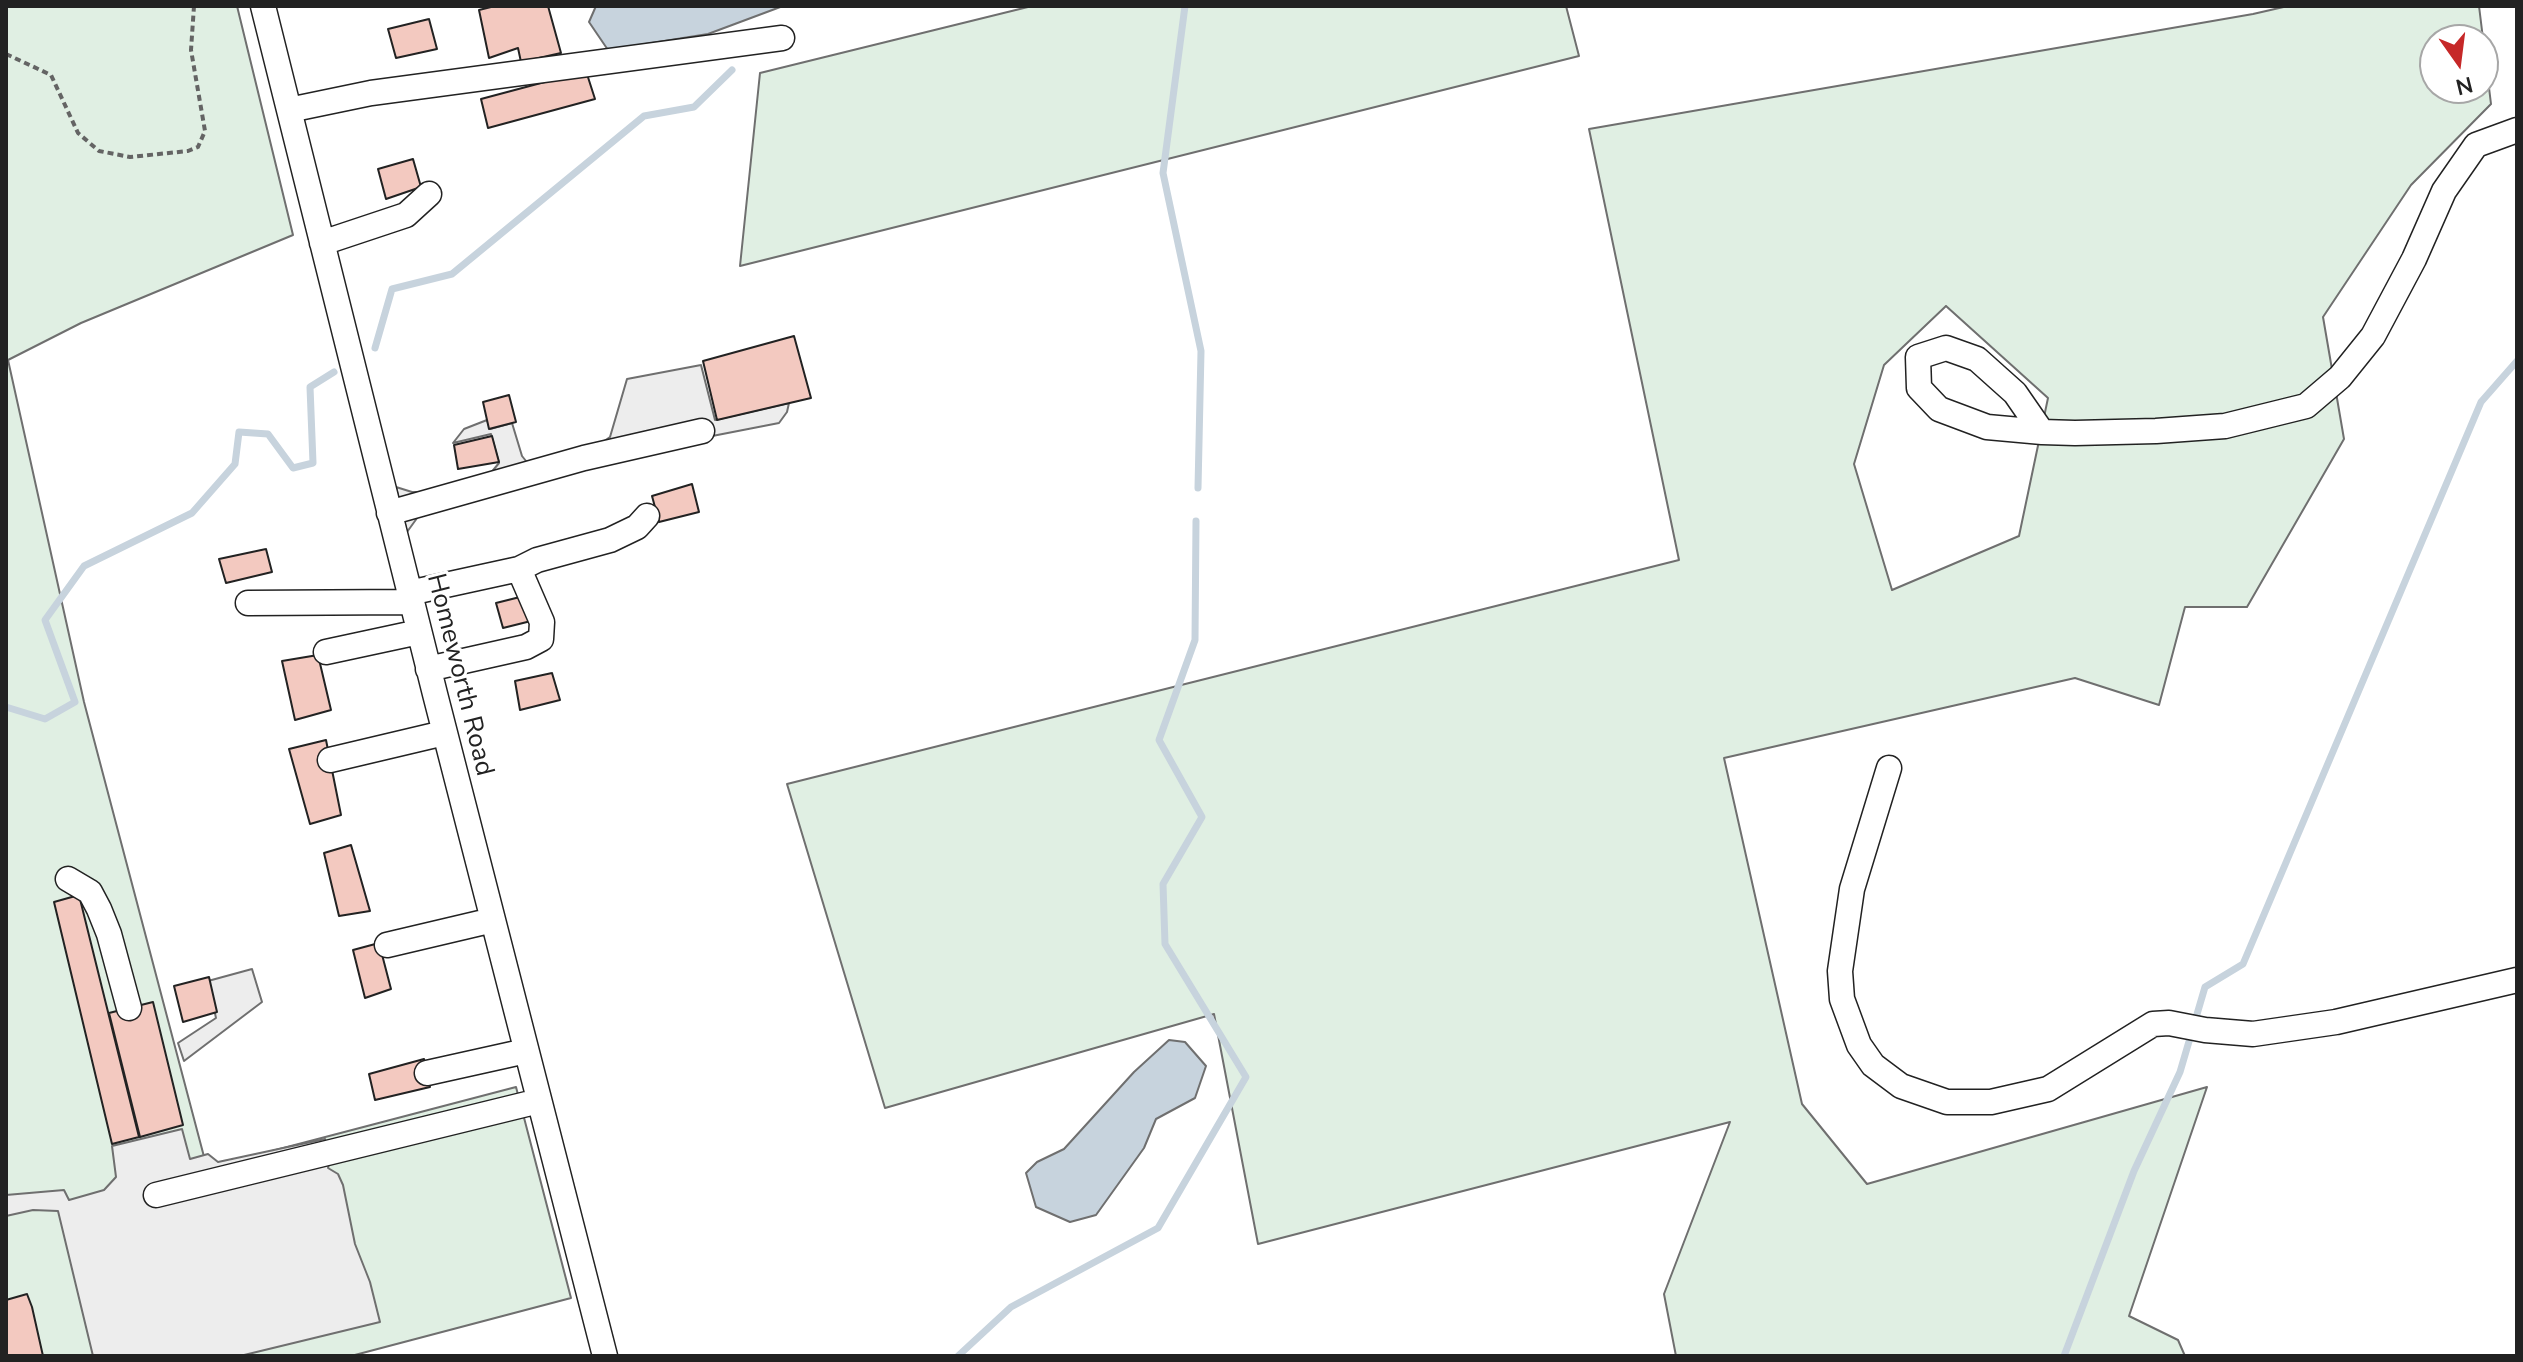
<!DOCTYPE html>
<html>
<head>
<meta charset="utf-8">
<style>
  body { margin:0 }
  #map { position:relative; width:2523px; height:1362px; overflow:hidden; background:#fff; font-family:"Nunito Sans",sans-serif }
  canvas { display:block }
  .frame { position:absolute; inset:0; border:8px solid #222; pointer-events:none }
  .north { position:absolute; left:2419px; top:24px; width:80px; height:80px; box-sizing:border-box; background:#fff; border:2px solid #a7a7a7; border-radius:50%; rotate:166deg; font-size:22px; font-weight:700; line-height:32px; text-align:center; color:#222 }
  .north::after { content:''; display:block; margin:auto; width:28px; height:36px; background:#c62828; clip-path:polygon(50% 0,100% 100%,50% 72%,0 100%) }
</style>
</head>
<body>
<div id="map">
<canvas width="2523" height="1362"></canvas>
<div class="frame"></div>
<div class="north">N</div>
</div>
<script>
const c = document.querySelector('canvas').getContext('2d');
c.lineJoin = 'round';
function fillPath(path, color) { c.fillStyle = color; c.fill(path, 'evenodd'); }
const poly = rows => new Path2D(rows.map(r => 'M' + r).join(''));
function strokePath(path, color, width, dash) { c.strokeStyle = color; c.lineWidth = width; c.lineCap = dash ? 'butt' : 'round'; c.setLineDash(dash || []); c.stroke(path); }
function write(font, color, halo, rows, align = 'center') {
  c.font = font + ' "Nunito Sans",sans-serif'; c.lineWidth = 6; c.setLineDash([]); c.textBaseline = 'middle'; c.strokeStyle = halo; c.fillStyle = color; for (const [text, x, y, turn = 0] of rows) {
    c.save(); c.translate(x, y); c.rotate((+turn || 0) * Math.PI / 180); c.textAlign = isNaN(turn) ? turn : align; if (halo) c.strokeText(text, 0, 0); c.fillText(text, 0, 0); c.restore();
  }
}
const green = poly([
  [6,6,237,6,293,235,81,323,8,360,84,702,207,1168,516,1087,571,1298,351,1356,6,1356,6,6],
  [1032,6,1566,6,1579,56,740,266,760,73,1032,6],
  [2288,6,2479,6,2491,104,2411,185,2323,317,2344,439,2247,607,2185,607,2159,705,2075,678,1724,758,1802,1104,1867,1184,2207,1087,2129,1316,2178,1340,2185,1356,1676,1356,1664,1294,1730,1122,1258,1244,1214,1014,885,1108,787,784,1679,560,1589,129,2253,14,2288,6],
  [2435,40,2483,40,2483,88,2435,88,2435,40],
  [1946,306,2048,398,2019,536,1892,590,1854,464,1884,365,1946,306]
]);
fillPath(green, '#e0efe3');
strokePath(green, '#6f6f6f', 2);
const parking = poly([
  [701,365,715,420,789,403,787,412,779,423,702,438,420,514,407,532,396,487,412,492,433,492,490,474,499,463,491,434,453,443,464,429,487,420,490,429,512,423,522,456,526,461,535,462,600,444,610,437,627,379,701,365],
  [252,969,262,1002,184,1061,178,1043,216,1018,208,981,252,969],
  [182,1129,190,1159,208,1154,218,1162,325,1139,330,1159,328,1168,338,1174,343,1185,355,1244,370,1282,380,1322,240,1356,93,1356,58,1211,33,1210,6,1216,6,1195,64,1190,69,1200,104,1190,116,1177,112,1146,182,1129]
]);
fillPath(parking, '#ededed');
strokePath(parking, '#6f6f6f', 2);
const water = poly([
  [596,6,783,6,708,34,608,50,589,22,596,6],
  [1169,1040,1185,1042,1206,1066,1195,1098,1156,1119,1144,1148,1096,1215,1070,1222,1036,1207,1026,1173,1037,1162,1064,1149,1134,1072,1169,1040]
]);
fillPath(water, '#c7d3dd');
strokePath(water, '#6f6f6f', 2);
strokePath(poly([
  [1185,6,1163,173,1201,351,1198,488],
  [375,348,392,289,452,274,644,116,694,107,732,70],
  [6,707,45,719,75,702,45,620,84,566,192,513,235,464,239,432,268,434,293,468,313,463,310,387,334,372],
  [958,1356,1011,1307,1158,1228,1246,1077,1165,944,1163,884,1202,817,1159,740,1195,640,1196,521],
  [2064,1356,2134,1171,2180,1072,2205,987,2243,964,2481,402,2517,361]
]), '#c7d3dd', 7);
const building = poly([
  [495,6,548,6,561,53,521,62,518,48,489,58,479,10,495,6],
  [429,19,437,49,396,58,388,29,429,19],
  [586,71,595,99,488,128,481,99,586,71],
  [413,159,421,187,386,199,378,169,413,159],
  [794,336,811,398,717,420,703,361,794,336],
  [509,395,516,422,489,429,483,402,509,395],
  [492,436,499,462,458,469,454,445,492,436],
  [692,484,699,512,659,522,652,496,692,484],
  [266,549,272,572,226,583,219,559,266,549],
  [524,596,531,621,503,628,496,603,524,596],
  [318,655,331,710,295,720,282,661,318,655],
  [552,673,560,700,520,710,515,681,552,673],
  [326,740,341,815,310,824,289,749,326,740],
  [351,845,370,911,339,916,324,853,351,845],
  [79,895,139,1137,112,1144,54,902,79,895],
  [379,943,391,989,365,998,353,950,379,943],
  [209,977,217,1012,183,1022,174,986,209,977],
  [153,1002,183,1125,140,1137,109,1013,153,1002],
  [424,1059,430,1087,375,1100,369,1074,424,1059],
  [27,1294,32,1307,43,1356,6,1356,6,1300,27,1294]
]);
fillPath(building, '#f3c9c0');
strokePath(building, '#222', 2);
const minor = poly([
  [263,6,435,694,605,1356],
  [289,110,371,93,782,38],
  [322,243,406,215,429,194],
  [2042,432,2015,393,1977,359,1946,348,1918,357,1919,388,1939,409,1987,427,2042,432,2075,433,2156,431,2225,426,2306,406,2340,377,2373,336,2414,259,2444,191,2476,145,2517,130],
  [389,513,584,458,702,431],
  [519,569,537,560,610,540,637,527,647,516],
  [409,593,519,569,542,622,541,639,526,647,428,669],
  [248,603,411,602],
  [326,652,419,632],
  [330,760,444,733],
  [1889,768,1852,889,1840,971,1842,999,1859,1045,1873,1065,1901,1086,1947,1102,1991,1102,2048,1089,2153,1024,2169,1023,2205,1030,2253,1034,2336,1022,2517,980],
  [68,879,90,892,99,909,109,934,129,1008],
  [387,945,493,920],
  [427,1073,526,1051],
  [156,1195,539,1101]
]);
strokePath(minor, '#222', 27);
strokePath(poly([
  [6,54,51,75,78,133,99,151,130,157,188,151,198,147,205,131,191,50,194,6]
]), '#646464', 4, [6, 4]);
strokePath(minor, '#fff', 24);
write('26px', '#222', '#fff', [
  ["Homeworth Road",459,675,76]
]);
</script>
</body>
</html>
